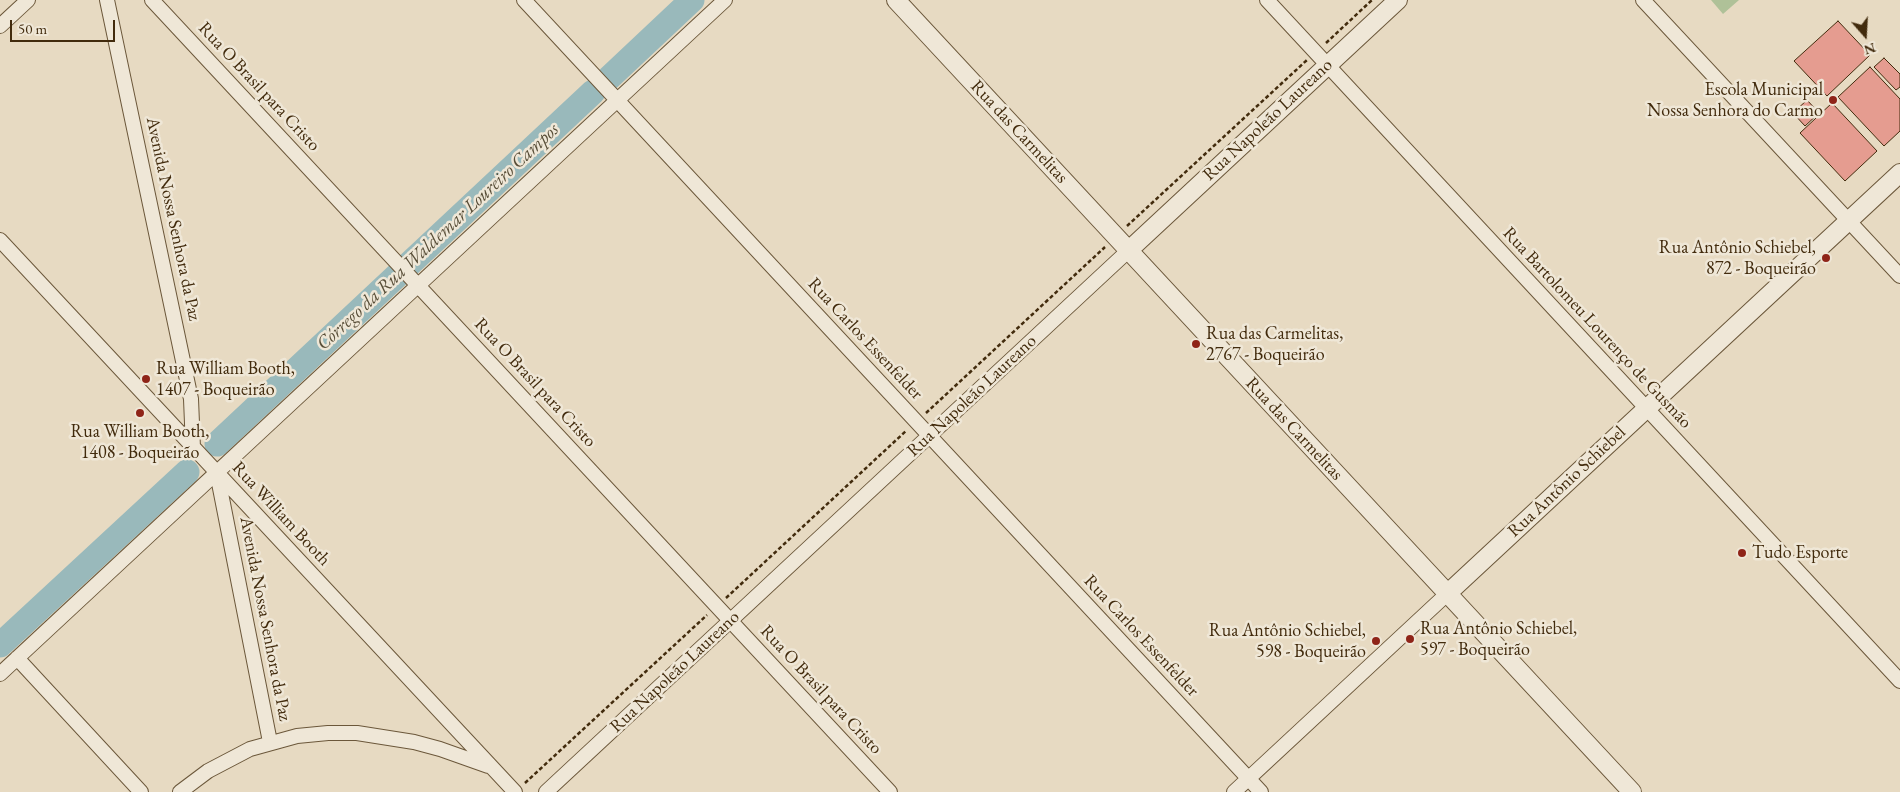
<!DOCTYPE html>
<html>
<head>
<meta charset="utf-8">
<style>
  body { margin:0 }
  #map { position:relative; width:1900px; height:792px; overflow:hidden; background:#e7dac2; font-family:"EB Garamond",serif }
  canvas { display:block }
  .north { position:absolute; left:1840px; top:10px; width:50px; height:50px; -webkit-text-stroke:4px #efe7d7; paint-order:stroke; rotate:161deg; font-size:14px; font-weight:700; line-height:20px; text-align:center; color:#422b0d }
  .north::after { content:''; display:block; margin:auto; width:18px; height:22px; background:#422b0d; clip-path:polygon(50% 0,100% 100%,50% 72%,0 100%) }
  .scale { position:absolute; left:10px; top:20px; width:105px; height:22px; box-sizing:border-box; border:2px solid #422b0d; border-top:0; padding-left:6px; font-size:15px; line-height:18px; white-space:nowrap; color:#422b0d; -webkit-text-stroke:4px #efe7d7; paint-order:stroke }
</style>
</head>
<body>
<div id="map">
<canvas width="1900" height="792"></canvas>
<div class="north">N</div>
<div class="scale">50 m</div>
</div>
<script>
const c = document.querySelector('canvas').getContext('2d');
c.lineJoin = 'round';
function fillPath(path, color) { c.fillStyle = color; c.fill(path, 'evenodd'); }
const poly = rows => new Path2D(rows.map(r => 'M' + r).join(''));
function strokePath(path, color, width, dash) { c.strokeStyle = color; c.lineWidth = width; c.lineCap = dash ? 'butt' : 'round'; c.setLineDash(dash || []); c.stroke(path); }
function write(font, color, halo, rows, align = 'center') {
  c.font = font + ' "EB Garamond",serif'; c.lineWidth = 5; c.setLineDash([]); c.textBaseline = 'middle'; c.strokeStyle = halo; c.fillStyle = color; for (const [text, x, y, turn = 0] of rows) {
    c.save(); c.translate(x, y); c.rotate((+turn || 0) * Math.PI / 180); c.textAlign = isNaN(turn) ? turn : align; if (halo) c.strokeText(text, 0, 0); c.fillText(text, 0, 0); c.restore();
  }
}
fillPath(poly([
  [1711,0,1739,0,1723,14]
]), '#afc198');
strokePath(poly([
  [609,78,692,0],
  [217,444,593,92],
  [0,645,187,472]
]), '#99b9bb', 25);
const building = poly([
  [1838,21,1870,55,1827,96,1794,61,1838,21],
  [1884,58,1900,74,1900,87,1896,90,1874,67,1884,58],
  [1870,67,1900,99,1900,131,1884,146,1838,97,1870,67],
  [1807,100,1819,113,1805,126,1793,113,1807,100],
  [1832,103,1877,151,1845,181,1800,133,1832,103]
]);
fillPath(building, '#e59c90');
strokePath(building, '#422b0d', 1);
const minor = poly([
  [107,0,191,399,193,448],
  [152,0,890,792],
  [524,0,1261,792],
  [1267,0,1900,681],
  [1643,0,1900,276],
  [0,26,28,0],
  [0,240,515,792],
  [217,473,270,742],
  [17,658,141,792],
  [0,674,725,0],
  [180,792,208,771,250,749,297,736,328,733,357,733,414,742,440,749,488,766],
  [546,792,1128,251],
  [1234,792,1447,594]
]);
const tertiary = poly([
  [896,0,1632,792],
  [1128,251,1398,0],
  [1447,594,1900,173]
]);
strokePath(minor, '#6b573a', 16);
strokePath(tertiary, '#6b573a', 20);
strokePath(poly([
  [1326,43,1372,0],
  [1127,226,1307,60],
  [926,413,1105,247],
  [726,598,907,430],
  [525,783,707,615]
]), '#422b0d', 2.5, [4, 2.5]);
strokePath(minor, '#efe7d7', 14);
strokePath(tertiary, '#efe7d7', 18);
for (const [x, y, r, color] of [
  [1833,100,5,"#8f2418"],
  [1826,258,5,"#8f2418"],
  [1196,344,5,"#8f2418"],
  [146,379,5,"#8f2418"],
  [140,413,5,"#8f2418"],
  [1742,553,5,"#8f2418"],
  [1410,639,5,"#8f2418"],
  [1376,641,5,"#8f2418"]
]) { const dot = new Path2D(); dot.arc(x, y, r, 0, 2 * Math.PI); c.fillStyle = color; c.fill(dot); strokePath(dot, '#efe7d7', 2); }
write('18px', '#422b0d', '#efe7d7', [
  ["Rua O Brasil para Cristo",259,87,47],
  ["Rua Napoleão Laureano",1268,120,-43],
  ["Rua das Carmelitas",1019,132,47],
  ["Avenida Nossa Senhora da Paz",173,219,78],
  ["Rua Bartolomeu Lourenço de Gusmão",1597,328,47],
  ["Rua Carlos Essenfelder",865,339,47],
  ["Rua O Brasil para Cristo",535,383,47],
  ["Rua Napoleão Laureano",972,396,-43],
  ["Rua das Carmelitas",1294,429,47],
  ["Rua Antônio Schiebel",1567,482,-43],
  ["Rua William Booth",281,514,47],
  ["Avenida Nossa Senhora da Paz",265,619,79],
  ["Rua Carlos Essenfelder",1141,636,47],
  ["Rua Napoleão Laureano",675,672,-43],
  ["Rua O Brasil para Cristo",821,690,47]
]);
write('18px', '#422b0d', '#efe7d7', [
  ["Escola Municipal",1823,90,"right"],
  ["Nossa Senhora do Carmo",1823,111,"right"],
  ["Rua Antônio Schiebel,",1816,248,"right"],
  ["872 - Boqueirão",1816,269,"right"],
  ["Rua das Carmelitas,",1206,334],
  ["2767 - Boqueirão",1206,355],
  ["Rua William Booth,",156,369],
  ["1407 - Boqueirão",156,390],
  ["Rua William Booth,",140,432,"center"],
  ["1408 - Boqueirão",140,453,"center"],
  ["Tudo Esporte",1752,553],
  ["Rua Antônio Schiebel,",1420,629],
  ["597 - Boqueirão",1420,650],
  ["Rua Antônio Schiebel,",1366,631,"right"],
  ["598 - Boqueirão",1366,652,"right"]
], 'left');
write('italic 19px', '#584e38', '#efe7d7', [
  ["Córrego da Rua Waldemar Loureiro Campos",438,237,-43]
]);
</script>
</body>
</html>
